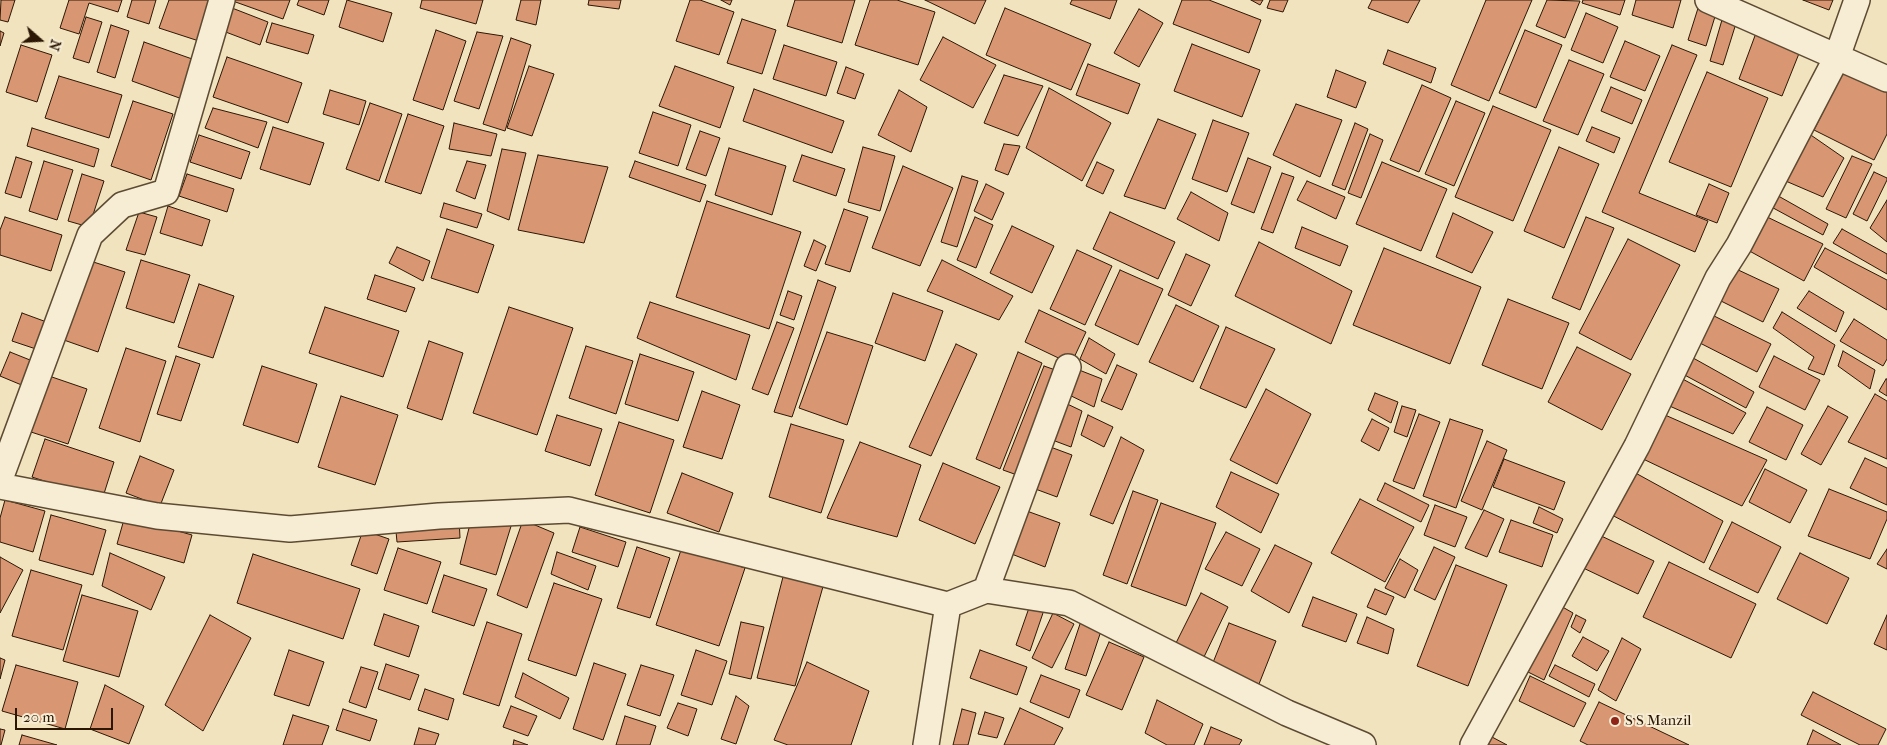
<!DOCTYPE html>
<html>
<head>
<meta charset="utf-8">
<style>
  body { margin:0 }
  #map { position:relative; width:1887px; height:745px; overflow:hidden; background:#f1e3bd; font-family:"IM FELL French Canon",serif }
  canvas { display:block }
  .north { position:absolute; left:15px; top:15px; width:50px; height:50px; -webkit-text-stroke:4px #f6edd4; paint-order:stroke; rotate:109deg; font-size:14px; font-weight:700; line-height:20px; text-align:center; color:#2c1705 }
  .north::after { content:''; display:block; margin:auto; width:18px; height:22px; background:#2c1705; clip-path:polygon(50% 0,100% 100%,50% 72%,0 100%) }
  .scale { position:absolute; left:15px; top:708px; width:98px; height:22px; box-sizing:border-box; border:2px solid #2c1705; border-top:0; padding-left:6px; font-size:15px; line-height:18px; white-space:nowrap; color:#2c1705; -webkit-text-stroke:4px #f6edd4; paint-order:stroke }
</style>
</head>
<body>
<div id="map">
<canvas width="1887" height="745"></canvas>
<div class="north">N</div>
<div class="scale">20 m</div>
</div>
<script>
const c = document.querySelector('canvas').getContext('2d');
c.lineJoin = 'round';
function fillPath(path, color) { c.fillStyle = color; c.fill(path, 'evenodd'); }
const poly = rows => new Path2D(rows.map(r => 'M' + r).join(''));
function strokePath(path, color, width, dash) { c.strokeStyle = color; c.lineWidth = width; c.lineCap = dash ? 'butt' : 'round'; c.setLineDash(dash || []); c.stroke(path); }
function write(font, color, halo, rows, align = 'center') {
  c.font = font + ' "IM FELL French Canon",serif'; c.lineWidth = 4; c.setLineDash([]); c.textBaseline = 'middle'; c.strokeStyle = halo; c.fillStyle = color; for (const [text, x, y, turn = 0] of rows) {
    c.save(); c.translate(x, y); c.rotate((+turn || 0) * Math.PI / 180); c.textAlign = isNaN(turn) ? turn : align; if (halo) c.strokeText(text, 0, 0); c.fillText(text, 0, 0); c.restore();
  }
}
const building = poly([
  [1,0,15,0,8,22,0,20,1,0],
  [69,0,122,0,118,12,89,3,79,34,60,28,69,0],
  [132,0,156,0,149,24,127,17,132,0],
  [169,0,215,0,202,42,159,28,169,0],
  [230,0,290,0,283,19,230,0],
  [299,0,329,0,324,15,297,5,299,0],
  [347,0,392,13,383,42,339,27,347,0],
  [422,0,483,0,476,24,420,8,422,0],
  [521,0,541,0,536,25,516,20,521,0],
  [589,0,621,0,619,9,588,5,589,0],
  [690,0,700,0,734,12,719,55,676,41,690,0],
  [721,0,732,0,730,5,721,0],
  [795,0,855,0,842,43,787,26,795,0],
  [870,0,897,0,935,12,918,65,855,45,870,0],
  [925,0,986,0,975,24,925,0],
  [1072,0,1117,0,1110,19,1070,4,1072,0],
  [1182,0,1209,0,1261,20,1249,53,1173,24,1182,0],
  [1251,0,1263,0,1260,5,1251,0],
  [1270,0,1288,0,1283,12,1267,8,1270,0],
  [1372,0,1420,0,1408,23,1368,8,1372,0],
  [1486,0,1532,0,1489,101,1451,85,1486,0],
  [1547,0,1580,1,1565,38,1536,26,1547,0],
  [1583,0,1625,0,1620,15,1582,3,1583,0],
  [1636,0,1681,0,1673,28,1632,15,1636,0],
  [1803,0,1833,0,1829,10,1803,0],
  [1699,5,1717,10,1706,46,1688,40,1699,5],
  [232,8,268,22,260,45,223,31,232,8],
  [1005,8,1091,44,1071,90,986,55,1005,8],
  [1139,9,1163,23,1139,67,1114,53,1139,9],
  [1586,13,1618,27,1603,63,1571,50,1586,13],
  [1724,13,1738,17,1723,65,1710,61,1724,13],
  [86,17,102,22,89,63,73,58,86,17],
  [742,19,776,30,762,74,727,63,742,19],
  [272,23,314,35,308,54,266,42,272,23],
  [111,25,129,31,115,78,97,72,111,25],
  [436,30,466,41,443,110,413,100,436,30],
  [1525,30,1562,45,1536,108,1499,93,1525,30],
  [0,31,4,33,0,46,0,31],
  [477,32,503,36,479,109,454,101,477,32],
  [1756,33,1800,51,1782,96,1739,79,1756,33],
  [943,37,996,65,973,108,920,80,943,37],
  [511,38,531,45,505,131,483,124,511,38],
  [1625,41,1660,56,1645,91,1610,77,1625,41],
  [144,42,195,60,185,100,132,81,144,42],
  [1192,44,1260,70,1242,117,1174,91,1192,44],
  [21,45,52,55,37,102,6,92,21,45],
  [784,45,837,62,826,96,773,79,784,45],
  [1672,45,1697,55,1639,193,1708,221,1695,252,1602,212,1672,45],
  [1388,50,1436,68,1431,83,1383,64,1388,50],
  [227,57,302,83,288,123,213,97,227,57],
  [1569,60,1604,74,1578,135,1543,121,1569,60],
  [1088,64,1140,84,1128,114,1076,95,1088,64],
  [529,66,554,74,532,136,507,128,529,66],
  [675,66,734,87,720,128,659,106,675,66],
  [1846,66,1887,87,1887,134,1874,160,1814,130,1846,66],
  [846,67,864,74,855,99,837,93,846,67],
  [1336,70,1366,82,1356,108,1327,97,1336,70],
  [1707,72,1768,98,1731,187,1669,162,1707,72],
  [1004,75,1043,86,1018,136,984,123,1004,75],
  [59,76,122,95,109,138,45,118,59,76],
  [1422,85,1451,98,1419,172,1390,160,1422,85],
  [1611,87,1642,100,1632,124,1601,111,1611,87],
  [1049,88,1111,123,1082,181,1026,148,1049,88],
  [754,89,844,121,832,153,743,121,754,89],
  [330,90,366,101,359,125,323,114,330,90],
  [899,90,927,107,911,152,878,135,899,90],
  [133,101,173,114,151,180,111,166,133,101],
  [1456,101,1485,113,1454,186,1425,174,1456,101],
  [370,103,402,114,379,181,346,169,370,103],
  [1296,104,1342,120,1320,177,1273,155,1296,104],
  [1493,106,1551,130,1513,221,1455,197,1493,106],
  [213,108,267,122,258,148,205,128,213,108],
  [653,112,691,125,678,166,639,153,653,112],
  [408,114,444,126,421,194,385,182,408,114],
  [1158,119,1196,134,1165,209,1124,196,1158,119],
  [1213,120,1249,133,1227,192,1192,179,1213,120],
  [454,123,497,134,491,156,449,149,454,123],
  [1355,123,1368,129,1345,190,1332,185,1355,123],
  [273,127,324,143,310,185,260,169,273,127],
  [1592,127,1620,138,1614,153,1586,141,1592,127],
  [32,128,99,149,94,167,27,146,32,128],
  [700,131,720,138,706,176,686,169,700,131],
  [1805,131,1844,158,1823,197,1781,179,1805,131],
  [1370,134,1383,140,1361,198,1348,193,1370,134],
  [199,135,250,152,241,179,190,162,199,135],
  [1004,144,1020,146,1008,175,995,170,1004,144],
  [863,147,895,156,880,211,848,202,863,147],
  [1559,147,1599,164,1564,248,1524,231,1559,147],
  [729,148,786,166,772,215,715,195,729,148],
  [502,149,526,153,509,220,487,211,502,149],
  [538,155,608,167,584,243,518,230,538,155],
  [802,155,845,169,836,196,793,181,802,155],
  [1852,156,1872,164,1846,218,1826,209,1852,156],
  [16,157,32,162,21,198,5,193,16,157],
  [1248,158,1271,167,1254,213,1231,204,1248,158],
  [44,161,73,170,57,220,29,211,44,161],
  [467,161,486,165,475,199,456,191,467,161],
  [635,161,706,185,700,202,629,177,635,161],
  [1097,162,1114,170,1103,194,1086,186,1097,162],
  [1382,162,1447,189,1421,251,1356,224,1382,162],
  [903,166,953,188,920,266,872,248,903,166],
  [1874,172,1887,178,1887,180,1867,221,1853,214,1874,172],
  [1282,173,1294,177,1273,233,1261,229,1282,173],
  [82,174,104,181,89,227,68,221,82,174],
  [187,174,234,189,227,212,179,196,187,174],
  [962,176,978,181,957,247,941,242,962,176],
  [1307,181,1345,197,1336,219,1297,200,1307,181],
  [986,184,1004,193,992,220,974,211,986,184],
  [1709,184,1729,193,1717,223,1696,215,1709,184],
  [1191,192,1228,213,1219,241,1177,219,1191,192],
  [1773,193,1828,224,1823,235,1764,203,1773,193],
  [1887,200,1887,242,1870,228,1887,200],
  [707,201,801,232,769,329,676,297,707,201],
  [444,203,482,214,477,228,440,217,444,203],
  [168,206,210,220,202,246,160,233,168,206],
  [844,209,868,217,850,272,825,264,844,209],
  [139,212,157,217,145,255,126,250,139,212],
  [1110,212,1175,242,1158,279,1093,249,1110,212],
  [1453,213,1493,232,1472,273,1436,257,1453,213],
  [1761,214,1823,244,1804,281,1744,248,1761,214],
  [5,217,62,235,51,271,0,255,0,230,5,217],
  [975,217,993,225,976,268,957,260,975,217],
  [1586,217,1614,228,1580,310,1552,298,1586,217],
  [1012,226,1054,246,1032,293,990,273,1012,226],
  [1302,227,1348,246,1340,266,1295,248,1302,227],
  [447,229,494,245,478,293,431,278,447,229],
  [1842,229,1887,254,1887,274,1833,243,1842,229],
  [1628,239,1680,265,1631,360,1579,333,1628,239],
  [814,240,826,246,816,271,804,266,814,240],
  [1259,242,1352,291,1331,344,1235,296,1259,242],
  [397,247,430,261,423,281,389,263,397,247],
  [1384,248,1481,287,1450,364,1353,325,1384,248],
  [1825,248,1887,280,1887,310,1814,267,1825,248],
  [1077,250,1112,266,1085,325,1050,309,1077,250],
  [1186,254,1210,265,1191,306,1168,295,1186,254],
  [87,260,125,272,98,352,61,339,87,260],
  [141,260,190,275,174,323,126,308,141,260],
  [942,260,1013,296,999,320,927,291,942,260],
  [1734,268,1779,289,1763,322,1721,301,1734,268],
  [1120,270,1163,289,1138,345,1095,325,1120,270],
  [375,275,415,288,406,312,367,299,375,275],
  [818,280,836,287,792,417,774,412,818,280],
  [199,284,234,296,213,358,178,347,199,284],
  [788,291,802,296,794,320,780,315,788,291],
  [1809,291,1844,312,1836,332,1797,308,1809,291],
  [893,293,943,311,925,361,875,343,893,293],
  [1508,299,1569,323,1542,389,1482,365,1508,299],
  [650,302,750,335,736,380,637,338,650,302],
  [1176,305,1219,326,1193,382,1149,362,1176,305],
  [325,307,399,331,383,377,309,353,325,307],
  [509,307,573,328,537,435,473,413,509,307],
  [1039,310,1086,332,1071,364,1025,342,1039,310],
  [1782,312,1835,345,1824,375,1808,369,1814,357,1773,328,1782,312],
  [22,313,52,324,42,351,12,341,22,313],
  [1710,314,1771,344,1757,372,1696,341,1710,314],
  [1854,319,1887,340,1887,359,1883,366,1840,341,1854,319],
  [777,322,794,328,768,395,752,389,777,322],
  [1226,327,1275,349,1246,408,1200,388,1226,327],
  [827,332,873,346,847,425,799,408,827,332],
  [1089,338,1115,354,1106,374,1080,359,1089,338],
  [429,341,463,353,442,420,407,408,429,341],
  [956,344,977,354,931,456,909,447,956,344],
  [586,346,633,361,616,414,569,398,586,346],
  [1577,347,1631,374,1602,430,1548,402,1577,347],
  [126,348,166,361,140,442,99,428,126,348],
  [1843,351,1875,370,1870,389,1838,366,1843,351],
  [10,352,35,362,24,386,0,376,10,352],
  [1018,352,1042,363,1000,469,976,459,1018,352],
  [640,354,694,372,678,421,625,404,640,354],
  [1686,354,1754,392,1746,408,1679,372,1686,354],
  [176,356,200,364,181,421,157,414,176,356],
  [1774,356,1820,380,1805,410,1759,387,1774,356],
  [1117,365,1137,374,1122,410,1101,401,1117,365],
  [262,366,317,384,298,443,243,425,262,366],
  [1044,366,1061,372,1020,476,1003,470,1044,366],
  [1074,368,1102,379,1094,407,1063,392,1074,368],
  [49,376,87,389,68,444,31,432,49,376],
  [1677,376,1746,413,1733,434,1665,404,1677,376],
  [1886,379,1887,379,1887,396,1879,391,1886,379],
  [1266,389,1311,414,1277,484,1230,460,1266,389],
  [702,391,740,405,722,459,683,447,702,391],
  [1375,393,1398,402,1391,423,1368,410,1375,393],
  [1875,394,1887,401,1887,459,1848,442,1875,394],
  [341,396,398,415,375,485,318,467,341,396],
  [1061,401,1082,411,1071,447,1047,438,1061,401],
  [1402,406,1416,410,1407,437,1394,432,1402,406],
  [1828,406,1848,417,1821,465,1801,454,1828,406],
  [1767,407,1803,425,1786,460,1749,442,1767,407],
  [1419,414,1440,422,1414,489,1393,481,1419,414],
  [557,415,602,429,590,466,545,451,557,415],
  [1088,415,1113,427,1104,447,1081,435,1088,415],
  [1665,415,1767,460,1742,506,1641,458,1665,415],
  [1372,419,1389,428,1379,451,1361,441,1372,419],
  [1450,419,1483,430,1456,508,1423,496,1450,419],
  [619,422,674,440,650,513,595,495,619,422],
  [791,424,844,440,821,513,769,497,791,424],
  [1121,437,1144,450,1113,524,1090,515,1121,437],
  [45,439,114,462,102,500,32,477,45,439],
  [1487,441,1507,450,1482,510,1461,501,1487,441],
  [860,442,921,465,897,537,827,518,860,442],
  [1045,445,1072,455,1057,497,1030,487,1045,445],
  [140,456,174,470,160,506,126,493,140,456],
  [1865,458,1887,468,1887,505,1850,488,1865,458],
  [1504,459,1565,482,1554,510,1493,487,1504,459],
  [943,463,1000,487,975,544,919,520,943,463],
  [1765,469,1807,490,1790,523,1749,502,1765,469],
  [1630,470,1723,521,1704,563,1606,512,1630,470],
  [1231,472,1279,494,1261,533,1216,507,1231,472],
  [682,473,733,493,719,532,667,513,682,473],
  [1385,483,1429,505,1421,522,1377,500,1385,483],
  [1829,489,1887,512,1887,519,1870,559,1808,536,1829,489],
  [1133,491,1158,500,1127,584,1103,575,1133,491],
  [1360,499,1414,527,1385,582,1331,553,1360,499],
  [5,500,45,511,33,552,0,542,0,518,5,500],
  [1161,503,1216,523,1186,606,1131,586,1161,503],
  [1435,505,1467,517,1455,547,1424,535,1435,505],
  [1539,507,1563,519,1557,533,1533,523,1539,507],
  [1024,510,1060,523,1045,567,1009,553,1024,510],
  [1484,510,1504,519,1487,557,1465,548,1484,510],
  [51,515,106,530,93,575,39,560,51,515],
  [125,516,192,535,184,563,117,544,125,516],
  [459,517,460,538,397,542,395,521,459,517],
  [471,520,512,523,496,575,460,564,471,520],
  [523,520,554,533,527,608,497,595,523,520],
  [1511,520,1553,535,1542,567,1499,552,1511,520],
  [1732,522,1781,547,1758,593,1709,569,1732,522],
  [580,527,626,542,618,567,572,552,580,527],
  [363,530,389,539,377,574,351,565,363,530],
  [1226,532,1260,549,1242,586,1205,569,1226,532],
  [1595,533,1654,561,1638,594,1579,566,1595,533],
  [1275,545,1312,563,1289,613,1251,591,1275,545],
  [637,547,670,558,650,618,617,608,637,547],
  [682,547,745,568,719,646,656,625,682,547],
  [1434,547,1455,557,1435,600,1414,590,1434,547],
  [398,548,441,562,427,604,384,590,398,548],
  [1887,549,1887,569,1877,564,1887,549],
  [557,552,596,566,588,590,551,574,557,552],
  [110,553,165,577,151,610,102,586,110,553],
  [1800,553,1849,578,1827,624,1777,599,1800,553],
  [253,554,360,589,343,639,237,603,253,554],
  [0,557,23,570,0,613,0,557],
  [1400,559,1418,570,1405,598,1385,588,1400,559],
  [1669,562,1756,604,1731,658,1643,617,1669,562],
  [1456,565,1507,585,1468,686,1417,666,1456,565],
  [31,570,82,585,63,650,12,636,31,570],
  [784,573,824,583,795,686,757,678,784,573],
  [444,575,487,589,474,626,432,612,444,575],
  [554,583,602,599,576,676,528,660,554,583],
  [1375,589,1394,597,1386,615,1367,607,1375,589],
  [1201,593,1228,607,1203,659,1175,645,1201,593],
  [82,595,138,611,119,677,63,661,82,595],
  [1313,597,1357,614,1346,642,1302,626,1313,597],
  [1030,605,1044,610,1030,651,1016,645,1030,605],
  [1559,605,1573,613,1544,680,1528,672,1559,605],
  [1053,613,1074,624,1052,668,1032,658,1053,613],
  [384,614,419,626,409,657,374,645,384,614],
  [210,615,251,638,203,731,165,705,210,615],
  [1576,615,1586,620,1580,633,1571,627,1576,615],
  [1887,615,1887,650,1874,644,1887,615],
  [1367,617,1394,629,1388,654,1357,643,1367,617],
  [1081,621,1102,628,1086,676,1065,669,1081,621],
  [487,622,522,634,499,706,463,694,487,622],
  [741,622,764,627,751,679,729,674,741,622],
  [1229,623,1276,641,1259,684,1212,665,1229,623],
  [1583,637,1609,651,1597,671,1572,656,1583,637],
  [1622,638,1641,649,1616,701,1598,690,1622,638],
  [1109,642,1144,657,1122,710,1086,695,1109,642],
  [289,650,324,662,309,706,274,695,289,650],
  [696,650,727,661,712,705,681,695,696,650],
  [980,650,1027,667,1017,695,970,678,980,650],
  [0,658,5,660,0,679,0,658],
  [807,662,869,691,851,745,788,745,774,740,807,662],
  [594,663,626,674,603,740,573,729,594,663],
  [386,664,419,675,410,700,378,689,386,664],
  [16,665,78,682,65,729,2,711,16,665],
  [641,665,674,675,660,716,627,705,641,665],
  [1555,665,1595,684,1589,697,1549,676,1555,665],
  [361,667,378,672,366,708,349,702,361,667],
  [523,673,569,698,560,719,515,697,523,673],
  [1041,675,1080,690,1069,718,1030,702,1041,675],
  [1530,676,1586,703,1574,727,1519,701,1530,676],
  [105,685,144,706,129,744,90,729,105,685],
  [425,689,454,699,448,720,418,710,425,689],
  [1813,692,1886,729,1878,745,1860,745,1801,715,1813,692],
  [736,696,749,706,736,744,721,739,736,696],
  [1157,700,1203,724,1194,745,1167,745,1145,733,1157,700],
  [1599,702,1689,745,1588,745,1580,741,1599,702],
  [678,703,697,709,688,736,667,728,678,703],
  [511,706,537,716,528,736,503,727,511,706],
  [1020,708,1063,728,1054,745,1004,745,1020,708],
  [343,709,377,720,370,741,336,730,343,709],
  [962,709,976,713,968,745,953,745,962,709],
  [985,712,1004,718,997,738,978,734,985,712],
  [293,715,329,726,322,745,283,745,293,715],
  [625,716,656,726,650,745,616,745,625,716],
  [1211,727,1242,740,1239,745,1204,745,1211,727],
  [419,728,439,734,435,745,414,745,419,728],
  [0,729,5,730,1,745,0,745,0,729],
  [1813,730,1841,745,1807,745,1813,730],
  [22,735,57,745,19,745,22,735],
  [1492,737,1507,745,1488,745,1492,737],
  [514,740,528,745,513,745,514,740]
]);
fillPath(building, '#d99672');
strokePath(building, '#2c1705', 1);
const street = poly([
  [1708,0,1887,79],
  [0,479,90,235,122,205,166,192,222,0],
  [0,486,157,516,290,529,439,516,569,510,948,605,986,590,1069,603,1287,713,1363,745],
  [986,590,1068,367],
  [926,745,948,605],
  [1473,745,1637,446,1718,278,1739,245,1837,57,1857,0]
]);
strokePath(street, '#5d4a33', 28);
strokePath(street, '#f6edd4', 25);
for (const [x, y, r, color] of [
  [1615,721,5,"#8f2418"]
]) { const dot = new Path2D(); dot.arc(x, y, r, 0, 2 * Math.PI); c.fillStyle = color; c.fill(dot); strokePath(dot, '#f6edd4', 2); }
write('15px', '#2c1705', '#f6edd4', [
  ["S S Manzil",1625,721]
], 'left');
</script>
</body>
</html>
